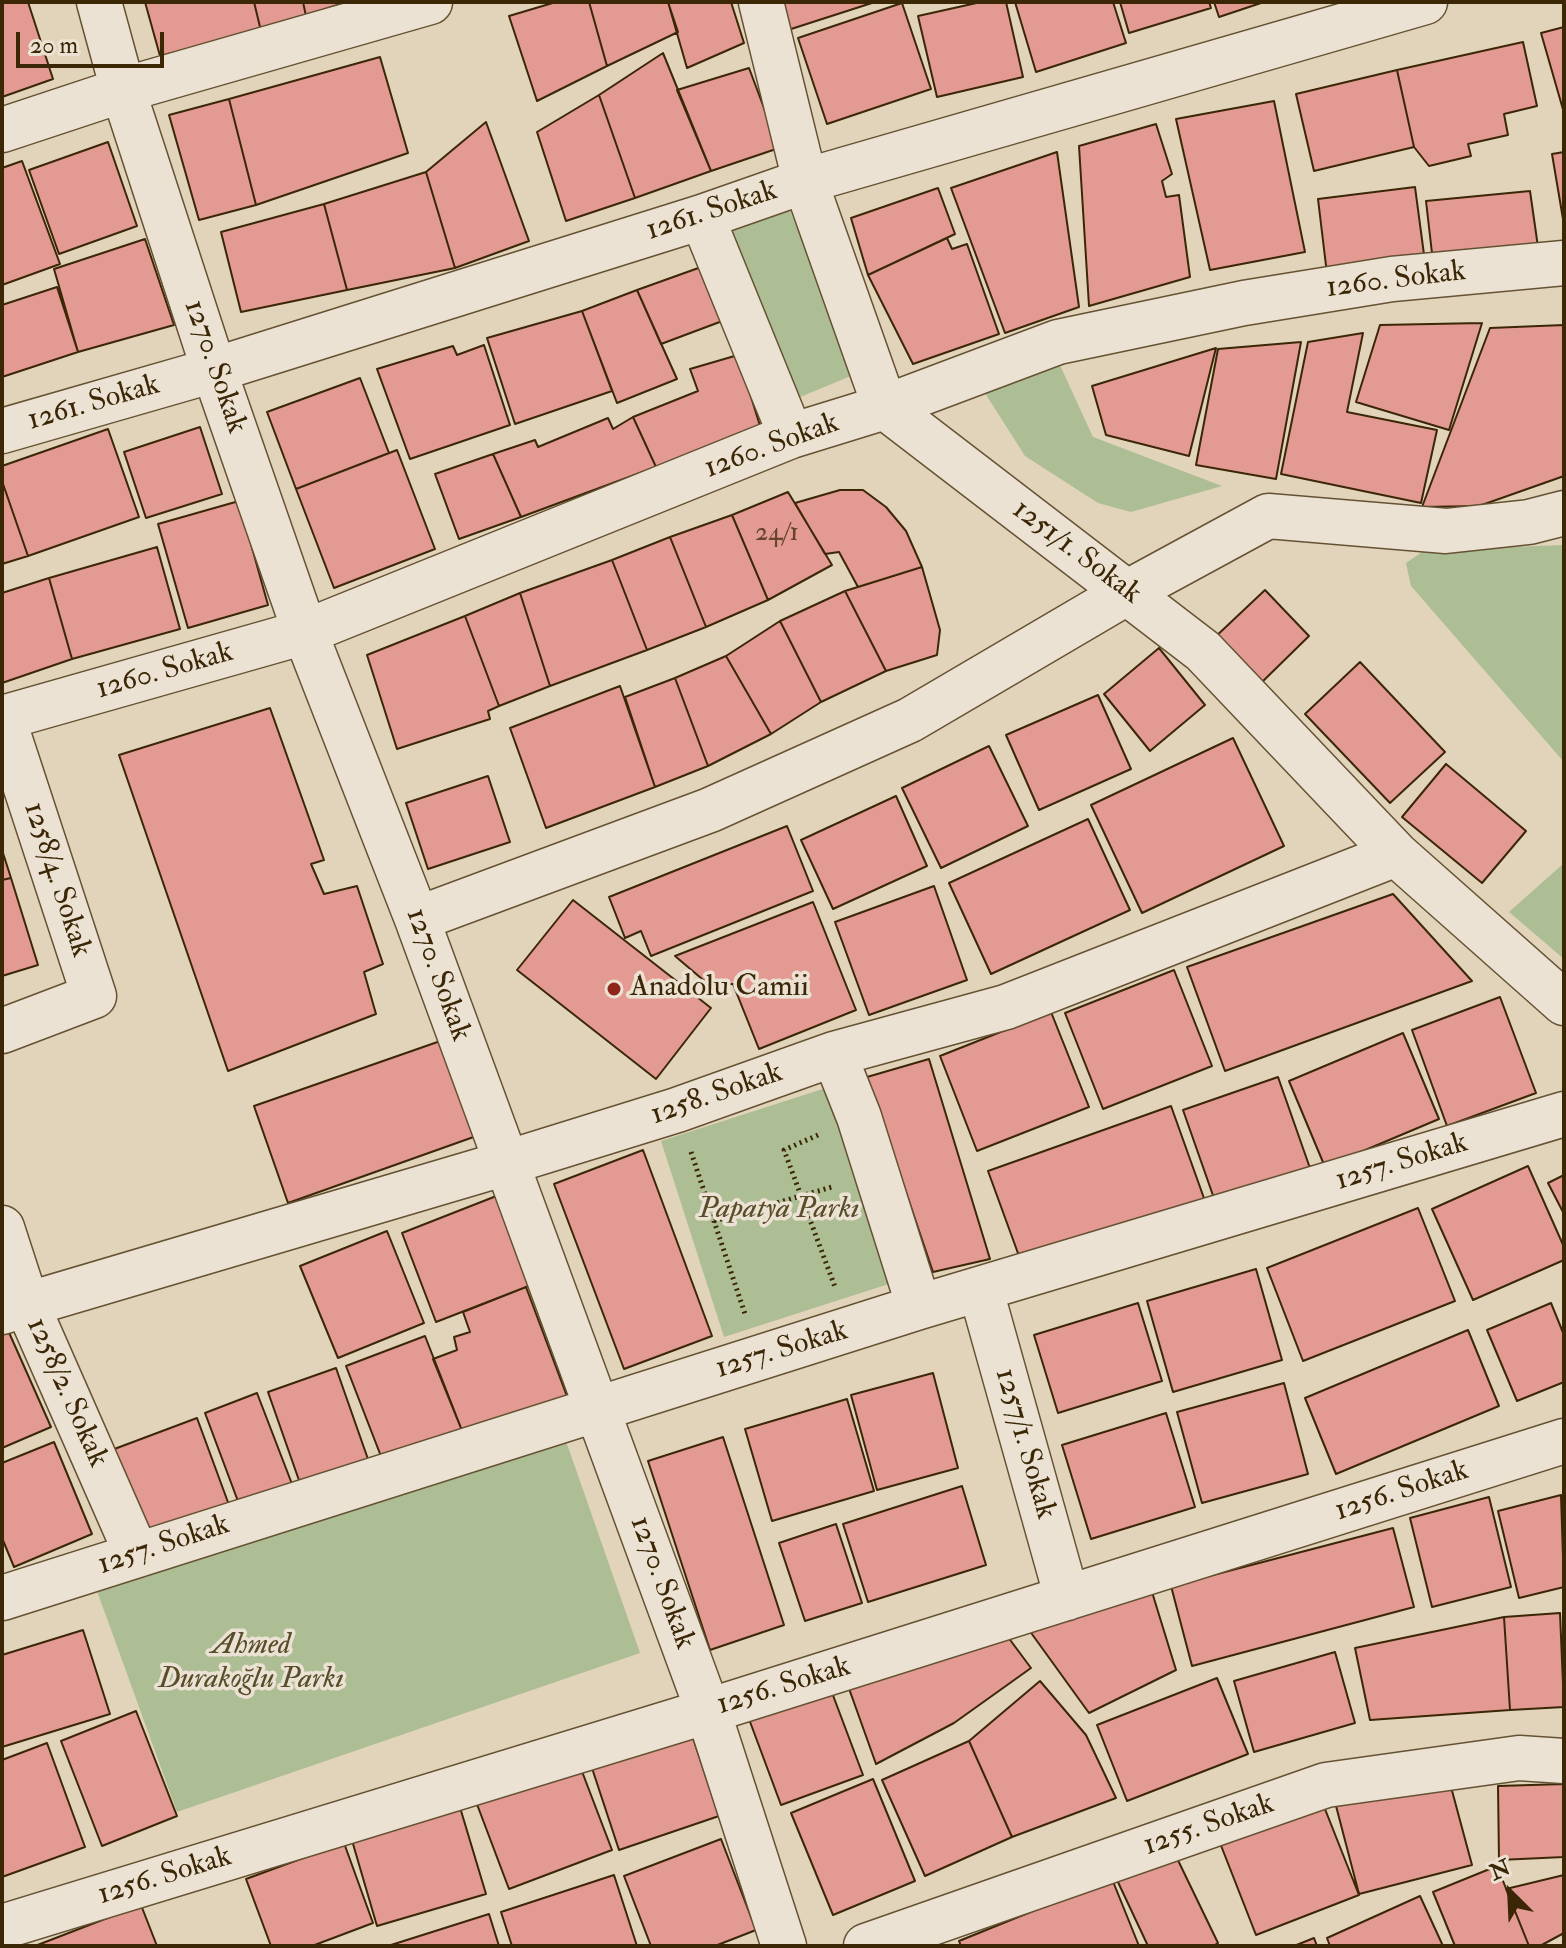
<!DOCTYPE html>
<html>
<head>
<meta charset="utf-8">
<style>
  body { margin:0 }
  #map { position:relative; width:1566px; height:1948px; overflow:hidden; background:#e2d3bb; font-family:"IM FELL Double Pica",serif }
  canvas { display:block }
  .frame { position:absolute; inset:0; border:4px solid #3b2706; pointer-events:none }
  .north { position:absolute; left:1470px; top:1852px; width:80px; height:80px; -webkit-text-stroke:6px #ece2d3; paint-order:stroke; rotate:336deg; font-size:22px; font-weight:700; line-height:32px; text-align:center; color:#3b2706 }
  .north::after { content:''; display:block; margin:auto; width:28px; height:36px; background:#3b2706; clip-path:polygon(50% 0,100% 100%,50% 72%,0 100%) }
  .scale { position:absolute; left:16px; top:32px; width:148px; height:36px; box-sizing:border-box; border:4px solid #3b2706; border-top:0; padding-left:10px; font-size:24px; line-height:28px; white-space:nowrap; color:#3b2706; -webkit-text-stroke:6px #ece2d3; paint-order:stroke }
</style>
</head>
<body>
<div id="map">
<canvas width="1566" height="1948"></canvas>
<div class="frame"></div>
<div class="north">N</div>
<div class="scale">20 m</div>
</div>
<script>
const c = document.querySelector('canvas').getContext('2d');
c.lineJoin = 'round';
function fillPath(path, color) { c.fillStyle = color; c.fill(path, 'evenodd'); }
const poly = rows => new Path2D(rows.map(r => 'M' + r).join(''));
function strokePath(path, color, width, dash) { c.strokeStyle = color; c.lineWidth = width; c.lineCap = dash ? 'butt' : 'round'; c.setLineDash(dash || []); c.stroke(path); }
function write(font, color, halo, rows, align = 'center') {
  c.font = font + ' "IM FELL Double Pica",serif'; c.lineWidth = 7; c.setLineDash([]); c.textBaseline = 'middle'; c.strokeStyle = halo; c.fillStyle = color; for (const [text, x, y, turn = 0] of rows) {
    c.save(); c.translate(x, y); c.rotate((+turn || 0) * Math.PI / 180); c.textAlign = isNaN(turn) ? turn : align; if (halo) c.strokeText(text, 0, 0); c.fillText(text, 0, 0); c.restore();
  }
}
fillPath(poly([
  [788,206,858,373,793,400,724,232],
  [1058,361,1093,437,1222,486,1131,512,1098,503,1025,456,983,390],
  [1564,545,1564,762,1411,586,1406,563,1425,550],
  [1564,863,1564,959,1509,912],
  [835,1085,898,1281,724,1337,661,1141],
  [566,1441,640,1653,177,1812,97,1591]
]), '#adbe95');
const building = poly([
  [28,2,53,79,2,97,2,3,28,2],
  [145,2,254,2,261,31,160,56,145,2],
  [254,2,303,2,306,16,261,31,254,2],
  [303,2,346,2,306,16,303,2],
  [556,2,589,2,607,66,537,101,509,16,556,2],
  [589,2,668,2,678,32,607,66,589,2],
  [668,2,731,2,744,43,687,68,668,2],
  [779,2,875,2,788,30,779,2],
  [981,2,1006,2,1023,77,937,97,918,16,981,2],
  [1015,2,1113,2,1126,43,1036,72,1015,2],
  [1120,2,1209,2,1211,8,1129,33,1120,2],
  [1214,2,1264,2,1219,17,1214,2],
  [902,3,931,89,827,124,798,38,902,3],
  [1564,27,1564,113,1541,33,1564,27],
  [1523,42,1537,106,1504,114,1508,135,1468,144,1471,156,1429,166,1414,147,1397,70,1523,42],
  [663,53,711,171,635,198,599,95,663,53],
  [380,57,408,153,256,205,229,99,380,57],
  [749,68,779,148,711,171,677,90,749,68],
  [1397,70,1414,147,1314,171,1296,94,1397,70],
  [599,95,635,198,566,221,537,132,599,95],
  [229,99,256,205,199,220,169,115,229,99],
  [1274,101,1305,252,1210,270,1176,119,1274,101],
  [486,122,529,241,455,268,426,172,486,122],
  [1156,124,1172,174,1162,181,1166,197,1179,195,1190,277,1089,306,1079,146,1156,124],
  [108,142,137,226,59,254,29,170,108,142],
  [1057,152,1079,307,1005,333,951,188,1057,152],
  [1564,152,1564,225,1552,154,1564,152],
  [22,161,60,264,2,285,2,168,22,161],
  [426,172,455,268,347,290,324,204,426,172],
  [1415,187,1425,262,1327,274,1318,199,1415,187],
  [938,188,955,234,868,275,851,218,938,188],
  [1530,191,1539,254,1433,262,1426,201,1530,191],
  [324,204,347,290,241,312,221,232,324,204],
  [947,238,952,249,967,244,999,334,913,364,868,275,947,238],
  [145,239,174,325,78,352,54,269,145,239],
  [704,266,725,320,661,344,637,290,704,266],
  [57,287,78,352,2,377,2,305,57,287],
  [637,290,677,379,617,403,582,311,637,290],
  [582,311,612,391,515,424,487,338,582,311],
  [1482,323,1449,430,1356,402,1380,325,1482,323],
  [1564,325,1564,476,1479,506,1422,507,1490,328,1564,325],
  [1363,333,1347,412,1437,430,1421,503,1281,474,1308,342,1363,333],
  [1301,342,1276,479,1196,465,1218,349,1301,342],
  [484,345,510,425,410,459,377,369,453,346,457,355,484,345],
  [1216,348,1189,456,1106,435,1092,386,1216,348],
  [738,355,761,429,656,467,633,417,698,391,690,369,738,355],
  [360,378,389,453,296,489,267,412,360,378],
  [633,417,656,467,521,517,493,454,535,440,538,447,608,418,613,429,633,417],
  [200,427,222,494,146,518,124,452,200,427],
  [108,429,139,517,28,556,2,481,2,466,108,429],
  [397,450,435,549,334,588,296,489,397,450],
  [493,454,521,517,459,539,435,474,493,454],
  [2,481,28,556,2,564,2,481],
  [840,490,863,490,886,507,906,531,922,567,858,587,839,552,825,554,795,503,840,490],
  [788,492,832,565,768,600,732,515,788,492],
  [239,501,268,605,188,628,158,524,239,501],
  [732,515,768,600,706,627,670,537,732,515],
  [670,537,706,627,647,650,612,560,670,537],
  [157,547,180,629,72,659,49,578,157,547],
  [612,560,647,650,550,686,520,593,612,560],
  [922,567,940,630,937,655,886,671,845,591,922,567],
  [49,578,72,659,2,683,2,593,49,578],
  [1265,590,1309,636,1257,687,1212,640,1265,590],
  [845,591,886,671,821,702,780,621,845,591],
  [520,593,550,686,499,706,465,616,520,593],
  [465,616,499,706,488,711,490,719,397,749,367,655,465,616],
  [780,621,821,702,771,734,726,656,780,621],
  [1159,648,1205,705,1150,751,1104,694,1159,648],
  [726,656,771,734,708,766,675,678,726,656],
  [1360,662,1445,752,1390,803,1305,714,1360,662],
  [675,678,708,766,655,787,625,697,675,678],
  [620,686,655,787,546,828,510,728,620,686],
  [1098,695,1131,769,1039,810,1006,735,1098,695],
  [270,708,324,860,311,864,324,894,357,886,383,964,364,972,376,1014,228,1071,119,755,270,708],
  [1233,738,1284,846,1142,913,1091,805,1233,738],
  [989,746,1028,826,941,868,902,788,989,746],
  [1446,764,1526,831,1482,883,1402,817,1446,764],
  [488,776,510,842,428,869,406,803,488,776],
  [896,796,927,866,833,909,801,840,896,796],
  [1088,819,1130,910,991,974,949,883,1088,819],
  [787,826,813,891,651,956,641,931,625,938,609,897,787,826],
  [2,850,11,878,2,880,2,850],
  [11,878,38,965,2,976,2,880,11,878],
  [934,886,967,980,869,1015,835,922,934,886],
  [1393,894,1472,981,1225,1071,1187,967,1393,894],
  [573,900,711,1008,656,1079,517,970,573,900],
  [813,902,856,1010,759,1049,733,984,708,984,675,956,813,902],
  [1174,970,1212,1066,1103,1109,1065,1013,1174,970],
  [1500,997,1536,1093,1447,1126,1412,1030,1500,997],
  [1051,1012,1089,1107,977,1151,940,1056,1051,1012],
  [1403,1033,1439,1119,1325,1167,1289,1081,1403,1033],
  [449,1038,482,1134,288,1203,254,1106,449,1038],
  [929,1059,990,1259,933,1272,867,1077,929,1059],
  [1278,1077,1311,1171,1216,1204,1183,1110,1278,1077],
  [1171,1106,1205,1201,1023,1267,988,1171,1171,1106],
  [643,1150,712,1336,624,1369,554,1184,643,1150],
  [1528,1166,1564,1247,1564,1260,1473,1300,1432,1209,1528,1166],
  [1564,1175,1564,1214,1548,1183,1564,1175],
  [504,1193,539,1282,436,1322,402,1233,504,1193],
  [1418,1208,1455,1301,1303,1361,1267,1268,1418,1208],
  [387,1231,424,1323,338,1358,300,1266,387,1231],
  [1256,1269,1282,1360,1173,1392,1147,1301,1256,1269],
  [526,1287,568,1399,463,1433,433,1359,457,1350,454,1337,470,1332,463,1312,526,1287],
  [1138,1303,1162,1381,1058,1413,1034,1335,1138,1303],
  [1551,1303,1564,1335,1564,1382,1517,1401,1487,1330,1551,1303],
  [7,1328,51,1427,2,1448,2,1330,7,1328],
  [1468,1330,1499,1406,1336,1474,1305,1398,1468,1330],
  [425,1336,463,1433,384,1464,346,1366,425,1336],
  [336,1368,369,1462,301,1486,268,1392,336,1368],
  [933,1373,958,1468,877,1490,851,1395,933,1373],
  [1284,1383,1308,1474,1202,1503,1177,1412,1284,1383],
  [257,1393,292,1484,239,1504,205,1413,257,1393],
  [847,1399,874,1491,772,1521,745,1429,847,1399],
  [1166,1413,1195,1507,1091,1539,1062,1445,1166,1413],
  [197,1418,229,1505,133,1540,101,1454,197,1418],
  [723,1437,784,1625,710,1650,648,1461,723,1437],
  [54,1442,92,1534,14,1567,2,1538,2,1463,54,1442],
  [962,1486,986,1565,868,1602,843,1524,962,1486],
  [1561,1495,1564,1587,1519,1598,1498,1511,1561,1495],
  [1489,1497,1511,1587,1432,1607,1410,1518,1489,1497],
  [836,1524,862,1603,805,1621,779,1543,836,1524],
  [1393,1528,1414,1607,1192,1666,1171,1586,1393,1528],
  [1152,1592,1176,1670,1089,1713,1029,1630,1152,1592],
  [1560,1613,1564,1707,1510,1710,1504,1617,1560,1613],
  [1504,1617,1510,1710,1370,1720,1355,1648,1504,1617],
  [1002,1629,1031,1668,954,1723,876,1764,847,1683,1002,1629],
  [83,1630,110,1714,2,1747,2,1655,83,1630],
  [1335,1652,1355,1723,1254,1752,1234,1681,1335,1652],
  [1217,1678,1248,1754,1127,1801,1097,1725,1217,1678],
  [1040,1681,1086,1735,1116,1798,1012,1837,969,1741,1040,1681],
  [828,1682,863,1775,781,1805,746,1711,828,1682],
  [136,1711,177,1816,102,1846,61,1741,136,1711],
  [688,1723,719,1816,619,1850,588,1756,688,1723],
  [969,1741,1012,1837,925,1876,882,1780,969,1741],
  [47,1743,85,1847,2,1877,2,1760,47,1743],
  [578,1761,612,1850,509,1889,475,1799,578,1761],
  [1447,1772,1472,1865,1359,1894,1335,1802,1447,1772],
  [873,1779,915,1881,833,1915,791,1813,873,1779],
  [1564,1784,1564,1857,1499,1860,1498,1786,1564,1784],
  [459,1804,486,1894,377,1926,351,1837,459,1804],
  [1323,1804,1359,1895,1256,1935,1220,1843,1323,1804],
  [721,1839,756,1930,715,1946,651,1946,624,1876,721,1839],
  [344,1843,373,1923,312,1946,271,1946,246,1879,344,1843],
  [1174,1852,1218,1943,1213,1946,1148,1946,1117,1880,1174,1852],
  [1497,1866,1529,1946,1455,1946,1433,1892,1497,1866],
  [614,1875,637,1946,512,1946,501,1912,614,1875],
  [1564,1875,1564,1933,1540,1946,1529,1946,1506,1889,1564,1875],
  [1112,1879,1139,1946,961,1946,959,1941,1112,1879],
  [1420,1896,1443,1946,1330,1946,1327,1938,1420,1896],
  [141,1905,157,1946,35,1946,141,1905],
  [489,1914,499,1946,391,1946,391,1945,489,1914],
  [1314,1938,1317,1946,1294,1946,1314,1938]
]);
fillPath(building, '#e39a92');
strokePath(building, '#3b2706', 2);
const minor = poly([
  [99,2,123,90,214,370,305,632,417,919,708,1711,784,1946],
  [761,2,805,181,885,407,1203,651,1396,854,1564,1003],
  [2,130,123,90,430,2],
  [702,217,791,436],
  [2,431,214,370,702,217,805,181,1425,2],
  [2,718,305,632,791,436,885,407,1058,342,1244,303,1392,279,1564,263],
  [417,919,710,810,910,720,1128,592,1268,516,1446,531,1529,522,1564,513],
  [2,1031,94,996,3,718],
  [834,1054,859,1117,919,1307],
  [2,1228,27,1305,137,1555],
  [981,1291,1067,1598],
  [2,1312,506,1163,677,1110,834,1054,1006,1007,1396,854],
  [2,1598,919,1307,1564,1114],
  [2,1927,708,1711,1564,1441],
  [866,1946,1326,1785,1519,1758,1564,1761]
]);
strokePath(minor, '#655233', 47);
strokePath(poly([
  [818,1135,784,1150,835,1287],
  [691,1152,745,1314],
  [714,1221,832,1187]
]), '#3b2706', 5, [2, 4]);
strokePath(minor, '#ece2d3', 44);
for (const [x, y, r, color] of [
  [614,989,8,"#8f2418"]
]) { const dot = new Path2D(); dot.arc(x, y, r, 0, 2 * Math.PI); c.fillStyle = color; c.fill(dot); strokePath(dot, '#ece2d3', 3); }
write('26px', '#654429', null, [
  ["24/1",777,534]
]);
write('30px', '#3b2706', '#ece2d3', [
  ["1261. Sokak",712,212,-18],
  ["1260. Sokak",1396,281,-7],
  ["1270. Sokak",214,367,71],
  ["1261. Sokak",94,404,-16],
  ["1260. Sokak",772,447,-20],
  ["1251/1. Sokak",1076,553,37],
  ["1260. Sokak",165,672,-16],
  ["1258/4. Sokak",56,880,72],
  ["1270. Sokak",437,975,70],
  ["1258. Sokak",717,1095,-19],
  ["1257. Sokak",1402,1163,-17],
  ["1257. Sokak",782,1351,-17],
  ["1258/2. Sokak",66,1393,66],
  ["1257/1. Sokak",1024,1444,74],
  ["1256. Sokak",1402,1492,-18],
  ["1257. Sokak",164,1546,-18],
  ["1270. Sokak",661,1583,70],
  ["1256. Sokak",784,1687,-17],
  ["1255. Sokak",1209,1826,-19],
  ["1256. Sokak",165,1877,-17]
]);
write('30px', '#3b2706', '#ece2d3', [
  ["Anadolu Camii",630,989]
], 'left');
write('italic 30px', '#584d2a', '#ece2d3', [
  ["Papatya Parkı",779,1211],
  ["Ahmed",251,1647],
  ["Durakoğlu Parkı",251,1681]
]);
</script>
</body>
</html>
